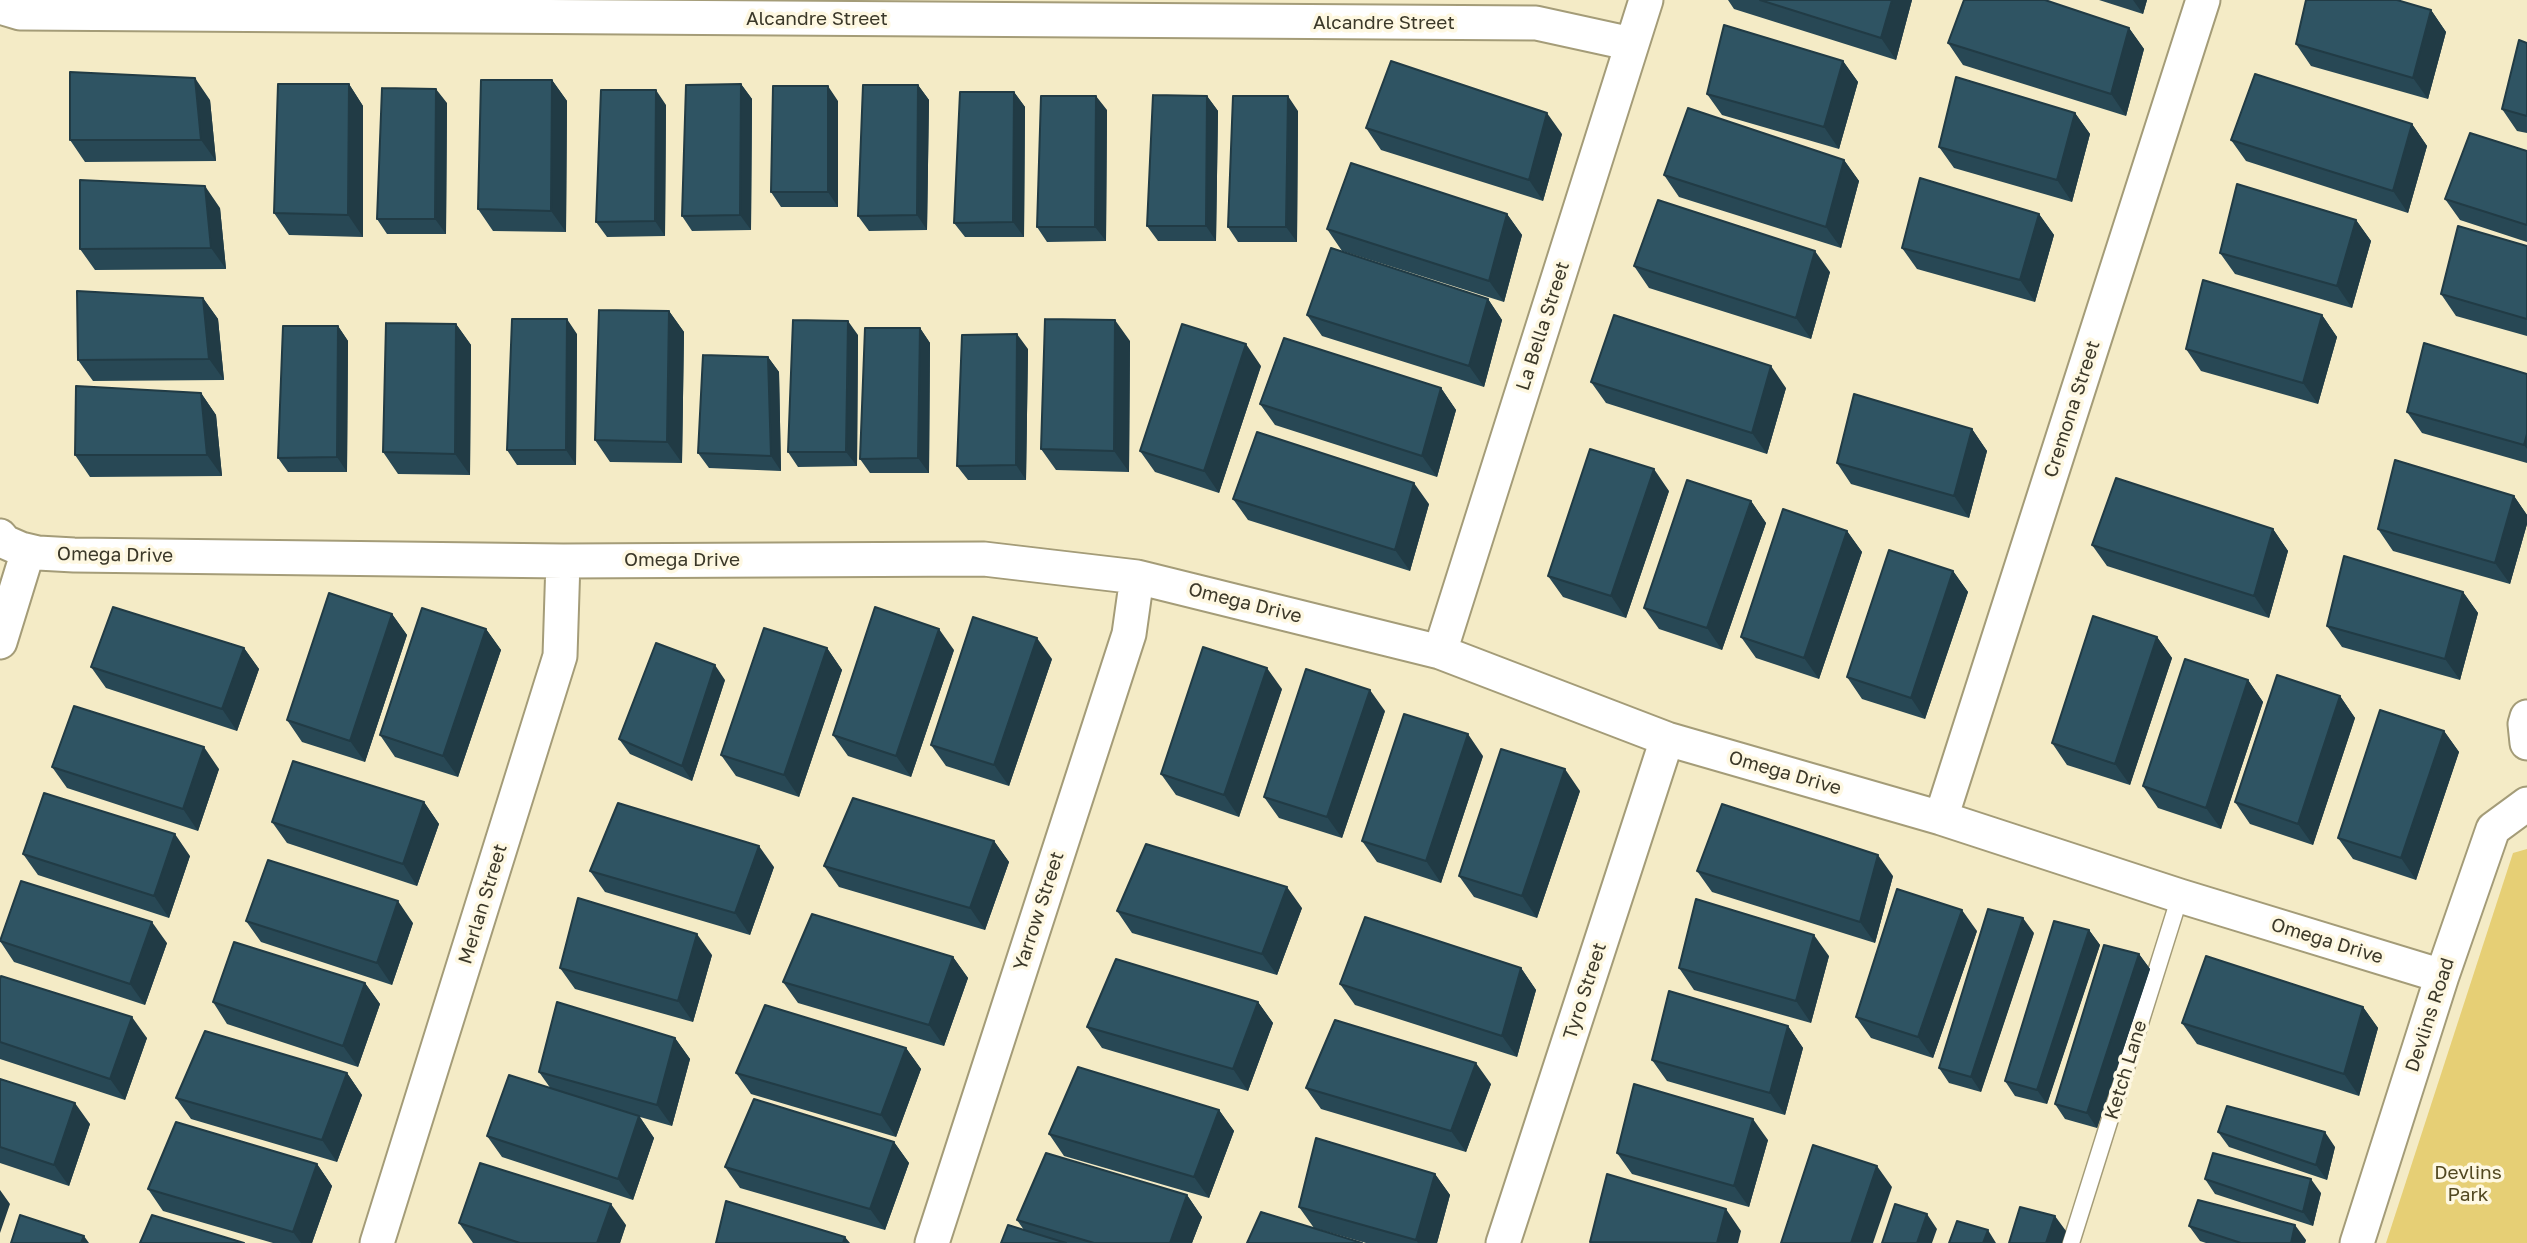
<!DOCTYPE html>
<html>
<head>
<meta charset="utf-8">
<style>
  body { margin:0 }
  canvas { display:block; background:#f4ebc6 }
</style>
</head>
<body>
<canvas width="2527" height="1243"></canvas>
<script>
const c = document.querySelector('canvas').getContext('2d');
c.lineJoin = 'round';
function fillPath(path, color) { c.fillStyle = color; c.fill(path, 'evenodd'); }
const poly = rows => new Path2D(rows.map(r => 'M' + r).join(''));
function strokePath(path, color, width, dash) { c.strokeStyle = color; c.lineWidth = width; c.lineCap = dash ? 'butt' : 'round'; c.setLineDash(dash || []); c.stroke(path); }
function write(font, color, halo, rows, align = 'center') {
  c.font = font + ' "Golos Text",sans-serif'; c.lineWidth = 7; c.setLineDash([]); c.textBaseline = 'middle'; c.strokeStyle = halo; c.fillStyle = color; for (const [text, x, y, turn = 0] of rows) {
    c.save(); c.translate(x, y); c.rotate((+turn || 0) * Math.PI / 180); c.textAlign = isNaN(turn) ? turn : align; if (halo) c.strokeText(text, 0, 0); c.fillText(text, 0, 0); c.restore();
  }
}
fillPath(poly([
  [2527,849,2527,1243,2386,1243,2513,853]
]), '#e6cf75');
const lane = poly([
  [2071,1243,2180,896]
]);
const street = poly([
  [0,7,20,13,1536,23,1632,44],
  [0,536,5,542,21,549,38,553,74,555,563,561,984,559,1137,577,1440,652,1667,739,1941,818,2180,896,2442,976],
  [0,642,28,551],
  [1440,652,1646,0],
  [2527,717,2525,724,2527,743],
  [1941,818,2203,0],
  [377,1243,560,656,563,561],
  [932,1243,1129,634,1137,577],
  [1503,1243,1667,739],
  [2357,1243,2442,976,2493,829,2527,804]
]);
strokePath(lane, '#a49c78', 19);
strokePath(street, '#a49c78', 37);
strokePath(lane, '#fff', 16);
strokePath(street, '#fff', 33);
fillPath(poly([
  [1728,0,1912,0,1896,60,1734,9],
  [2099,0,2147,0,2143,14],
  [2431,10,2446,32,2428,99,2311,66,2296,44],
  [2129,28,2144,49,2126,116,1963,65,1948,43],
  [2527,43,2527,133,2517,131,2502,109],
  [1843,61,1858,82,1839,149,1722,115,1707,94],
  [552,80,567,101,566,232,493,231,478,209],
  [349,84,363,106,363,237,289,235,274,213],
  [741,84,752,99,751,230,692,231,682,216],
  [918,85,929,100,927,230,869,231,858,216],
  [1014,92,1025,107,1024,237,965,237,954,223],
  [1207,96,1218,111,1216,241,1158,241,1147,226],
  [210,100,216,161,85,162,70,140],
  [838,101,838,207,781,207,771,192],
  [447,103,446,234,387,234,377,219],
  [666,105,665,236,607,237,596,222],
  [1107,110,1106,241,1047,242,1037,227],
  [1298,111,1297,242,1238,242,1228,227],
  [2075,113,2090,134,2072,202,1954,168,1939,147],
  [2412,124,2427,146,2408,213,2246,161,2231,140],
  [1366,128,1562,134,1543,201,1381,150],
  [2527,151,2527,242,2460,220,2445,199],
  [1844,160,1859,181,1841,248,1679,197,1664,175],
  [220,208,226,269,95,270,80,249],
  [1507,214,1522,235,1504,302,1342,251,1327,229],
  [2039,214,2054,235,2035,302,1917,269,1902,248],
  [2356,220,2371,241,2352,308,2235,274,2220,253],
  [2527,246,2527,336,2456,316,2441,294],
  [1634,266,1830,272,1811,339,1649,288],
  [203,298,218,319,224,380,93,381,78,360],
  [1488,299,1502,320,1484,387,1322,336,1307,315],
  [669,311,684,332,682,463,610,462,595,440],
  [2322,315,2337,337,2318,404,2201,371,2186,349],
  [456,324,471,345,470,475,398,474,383,452],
  [338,326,348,341,347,472,288,472,278,458],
  [920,328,930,343,929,473,870,473,860,459],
  [577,334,576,465,517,465,507,450],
  [858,335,857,466,798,467,788,452],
  [1130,341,1129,472,1056,470,1041,449],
  [1028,349,1026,480,968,480,957,466],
  [768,357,779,372,781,471,709,468,698,453],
  [1261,366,1219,493,1155,472,1140,451],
  [2527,374,2527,463,2422,433,2407,412],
  [1591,382,1786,388,1767,454,1606,403],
  [1441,388,1456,410,1437,477,1275,425,1260,404],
  [201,393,216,415,222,476,90,477,75,455],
  [1972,429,1987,451,1969,518,1851,484,1837,463],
  [1669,491,1626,618,1563,597,1548,576],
  [2514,496,2527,515,2527,524,2510,584,2393,551,2378,529],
  [1233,499,1429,504,1410,571,1248,520],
  [1751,501,1766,523,1722,650,1659,629,1644,608],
  [2273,529,2288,551,2269,618,2107,566,2092,545],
  [1847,531,1862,552,1819,679,1756,658,1741,637],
  [1953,571,1968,592,1925,719,1862,699,1847,677],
  [2463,592,2478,613,2460,680,2342,647,2327,626],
  [392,614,407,635,365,762,302,742,287,720],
  [486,629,501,650,458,777,395,757,380,735],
  [2157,637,2172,658,2130,785,2067,765,2052,743],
  [244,648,259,669,237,731,106,688,91,667],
  [827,648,842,670,799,797,736,776,721,755],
  [954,650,911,777,848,756,833,735],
  [1052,659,1009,786,946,766,931,745],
  [725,680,692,781,630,754,619,739],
  [2248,680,2263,702,2221,829,2158,808,2143,786],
  [1282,689,1239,817,1176,795,1161,774],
  [2340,696,2355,718,2313,845,2250,824,2235,802],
  [1385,711,1342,838,1279,818,1264,797],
  [2444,731,2459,752,2416,880,2353,859,2338,838],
  [1483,756,1441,883,1377,862,1362,841],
  [52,767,219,769,198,831,67,788],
  [1580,791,1537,918,1474,897,1459,876],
  [424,802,439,824,417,886,287,843,272,822],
  [994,841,1009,862,985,930,839,887,824,866],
  [23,854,190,856,169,918,38,875],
  [774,867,750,935,605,892,590,871],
  [1697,871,1893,876,1875,943,1712,892],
  [1302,908,1277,975,1132,933,1117,911],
  [246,921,413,923,392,985,261,942],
  [2089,930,2100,945,2047,1104,2015,1096,2005,1081],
  [1977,931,1933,1058,1871,1038,1856,1017],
  [2034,933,1981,1092,1949,1083,1939,1068],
  [0,939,167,943,145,1005,14,962,0,941],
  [2139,954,2150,969,2097,1128,2065,1119,2055,1104],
  [712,955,693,1022,575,989,560,968],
  [1829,956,1811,1023,1694,990,1679,968],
  [953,957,968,978,944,1046,798,1003,783,982],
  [1521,968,1536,990,1517,1057,1355,1005,1340,984],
  [0,979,147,1038,125,1100,0,1059],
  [365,983,380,1004,358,1067,227,1024,213,1002],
  [1258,1002,1273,1023,1248,1091,1102,1048,1087,1027],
  [2363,1007,2378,1028,2359,1096,2197,1044,2182,1023],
  [1788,1026,1803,1048,1785,1115,1667,1081,1652,1060],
  [675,1038,690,1059,672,1126,640,1117,654,1138,633,1200,502,1157,487,1136,551,1089,539,1072],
  [906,1048,921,1069,896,1137,751,1094,736,1073],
  [347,1073,362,1095,337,1162,191,1119,176,1098],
  [0,1079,90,1124,69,1186,0,1163],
  [1491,1084,1466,1152,1321,1109,1306,1088],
  [1219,1110,1234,1131,1209,1198,1064,1156,1049,1134],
  [2218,1132,2335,1147,2327,1180,2229,1147],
  [1768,1140,1749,1207,1632,1174,1617,1153],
  [894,1142,909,1163,885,1230,740,1188,725,1167],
  [317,1164,332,1186,312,1243,273,1243,163,1211,148,1189],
  [1435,1174,1450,1195,1437,1243,1366,1243,1314,1228,1299,1207],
  [2205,1179,2321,1193,2313,1226,2215,1194],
  [1187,1195,1202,1217,1192,1243,1001,1243,1024,1230,1017,1220],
  [459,1223,626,1225,620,1243,473,1243],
  [2189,1226,2306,1240,2305,1243,2206,1243,2200,1241]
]), '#284855');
fillPath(poly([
  [1892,0,1912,0,1896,60,1881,38],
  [2133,0,2147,0,2143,14],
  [2431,10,2446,32,2428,99,2413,78],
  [2129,28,2144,49,2126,116,2111,94],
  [1843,61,1858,82,1839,149,1824,127],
  [195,78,210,100,216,161,201,140],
  [552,80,567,101,566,232,551,211],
  [349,84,363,106,363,237,348,215],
  [741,84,752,99,751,230,740,215],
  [918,85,929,100,927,230,917,215],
  [828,86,838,101,838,207,828,192],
  [436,89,447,103,446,234,435,219],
  [656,90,666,105,665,236,655,221],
  [1014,92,1025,107,1024,237,1013,222],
  [1096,96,1107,110,1106,241,1095,227],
  [1207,96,1218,111,1216,241,1206,226],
  [1288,96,1298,111,1297,242,1286,227],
  [1547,113,1562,134,1543,201,1529,180],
  [2075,113,2090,134,2072,202,2057,180],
  [2412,124,2427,146,2408,213,2393,191],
  [1844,160,1859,181,1841,248,1826,227],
  [205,186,220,208,226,269,211,248],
  [1507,214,1522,235,1504,302,1489,281],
  [2039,214,2054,235,2035,302,2020,280],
  [2356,220,2371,241,2352,308,2337,286],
  [1815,251,1830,272,1811,339,1796,318],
  [203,298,218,319,224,380,209,359],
  [1488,299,1502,320,1484,387,1469,366],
  [669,311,684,332,682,463,667,442],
  [2322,315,2337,337,2318,404,2303,383],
  [567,319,577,334,576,465,566,450],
  [1115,320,1130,341,1129,472,1114,451],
  [848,321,858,335,857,466,846,452],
  [456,324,471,345,470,475,455,454],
  [338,326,348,341,347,472,337,457],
  [920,328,930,343,929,473,918,458],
  [1017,334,1028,349,1026,480,1016,465],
  [1246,344,1261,366,1219,493,1204,471],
  [768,357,779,372,781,471,771,456],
  [1771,366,1786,388,1767,454,1752,433],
  [1441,388,1456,410,1437,477,1422,456],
  [201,393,216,415,222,476,207,455],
  [1972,429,1987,451,1969,518,1954,496],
  [2527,434,2527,449,2524,445],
  [1654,469,1669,491,1626,618,1611,596],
  [1414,483,1429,504,1410,571,1395,550],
  [2514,496,2527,515,2527,524,2510,584,2495,563],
  [1751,501,1766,523,1722,650,1707,628],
  [2273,529,2288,551,2269,618,2254,596],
  [1847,531,1862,552,1819,679,1804,658],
  [1953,571,1968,592,1925,719,1911,698],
  [2463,592,2478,613,2460,680,2445,659],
  [392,614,407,635,365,762,350,741],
  [486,629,501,650,458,777,443,756],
  [939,629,954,650,911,777,896,756],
  [2157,637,2172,658,2130,785,2115,764],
  [1037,638,1052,659,1009,786,994,765],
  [244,648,259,669,237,731,222,709],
  [827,648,842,670,799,797,784,775],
  [715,665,725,680,692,781,682,766],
  [1267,668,1282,689,1239,817,1224,795],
  [2248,680,2263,702,2221,829,2206,808],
  [1370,690,1385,711,1342,838,1327,817],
  [2340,696,2355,718,2313,845,2298,824],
  [2444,731,2459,752,2416,880,2401,858],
  [1468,734,1483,756,1441,883,1426,861],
  [204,747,219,769,198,831,183,809],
  [1565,769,1580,791,1537,918,1522,896],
  [424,802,439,824,417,886,403,864],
  [175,834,190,856,169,918,154,896],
  [994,841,1009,862,985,930,970,908],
  [759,846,774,867,750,935,735,913],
  [1878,855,1893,876,1875,943,1860,922],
  [1287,887,1302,908,1277,975,1262,954],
  [398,901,413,923,392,985,377,963],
  [1962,910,1977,931,1933,1058,1918,1037],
  [2023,918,2034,933,1981,1092,1971,1077],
  [152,922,167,943,145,1005,130,984],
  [2089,930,2100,945,2047,1104,2037,1090],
  [697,934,712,955,693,1022,678,1001],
  [1814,935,1829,956,1811,1023,1796,1001],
  [2139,954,2150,969,2097,1128,2087,1113],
  [953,957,968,978,944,1046,929,1025],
  [1521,968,1536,990,1517,1057,1502,1036],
  [365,983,380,1004,358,1067,343,1046],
  [1258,1002,1273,1023,1248,1091,1233,1069],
  [2363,1007,2378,1028,2359,1096,2344,1074],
  [132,1017,147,1038,125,1100,110,1079],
  [1788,1026,1803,1048,1785,1115,1770,1093],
  [675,1038,690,1059,672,1126,657,1105],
  [906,1048,921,1069,896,1137,881,1115],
  [1476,1063,1491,1084,1466,1152,1451,1131],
  [347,1073,362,1095,337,1162,322,1140],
  [75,1103,90,1124,69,1186,54,1165],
  [1219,1110,1234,1131,1209,1198,1194,1177],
  [639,1116,654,1138,633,1200,618,1179],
  [1753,1119,1768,1140,1749,1207,1734,1186],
  [2325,1132,2335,1147,2327,1180,2316,1165],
  [894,1142,909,1163,885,1230,870,1209],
  [317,1164,332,1186,312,1243,301,1243,293,1232],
  [1877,1166,1892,1187,1873,1243,1851,1243],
  [1435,1174,1450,1195,1437,1243,1418,1243,1416,1240],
  [2311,1179,2321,1193,2313,1226,2303,1212],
  [0,1190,10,1204,0,1233],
  [1187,1195,1202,1217,1192,1243,1170,1243],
  [611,1204,626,1225,620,1243,597,1243],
  [1726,1209,1741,1231,1738,1243,1717,1243],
  [1927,1214,1937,1229,1932,1243,1917,1243],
  [2055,1216,2066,1231,2062,1243,2046,1243],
  [2295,1225,2306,1240,2305,1243,2291,1243],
  [1988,1230,1996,1243,1983,1243],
  [84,1236,89,1243,81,1243],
  [845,1237,850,1243,843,1243]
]), '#213b45');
const building = poly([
  [1760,0,1892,0,1881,38,1760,0],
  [1964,0,2045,0,2129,28,2111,94,1948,43,1964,0],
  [2306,0,2397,0,2431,10,2413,78,2296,44,2306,0],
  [1724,25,1843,61,1824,127,1707,94,1724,25],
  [2519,40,2527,43,2527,116,2502,109,2519,40],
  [1391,61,1547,113,1529,180,1366,128,1391,61],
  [70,72,195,78,201,140,70,140,70,72],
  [2255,74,2412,124,2393,191,2231,140,2255,74],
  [1956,77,2075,113,2057,180,1939,147,1956,77],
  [481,80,552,80,551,211,478,209,481,80],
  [278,84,349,84,348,215,274,213,278,84],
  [741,84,740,215,682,216,686,85,741,84],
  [863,85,918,85,917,215,858,216,863,85],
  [773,86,828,86,828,192,771,192,773,86],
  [382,88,436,89,435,219,377,219,382,88],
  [601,90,656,90,655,221,596,222,601,90],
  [960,92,1014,92,1013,222,954,223,960,92],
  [1153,95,1207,96,1206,226,1147,226,1153,95],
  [1041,96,1096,96,1095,227,1037,227,1041,96],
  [1233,96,1288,96,1286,227,1228,227,1233,96],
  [1688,108,1844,160,1826,227,1664,175,1688,108],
  [2470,133,2527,151,2527,225,2445,199,2470,133],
  [1351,163,1507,214,1489,281,1327,229,1351,163],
  [1920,178,2039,214,2020,280,1902,248,1920,178],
  [80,180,205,186,211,248,80,249,80,180],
  [2237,184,2356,220,2337,286,2220,253,2237,184],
  [1658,200,1815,251,1796,318,1634,266,1658,200],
  [2458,226,2527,246,2527,319,2441,294,2458,226],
  [1331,248,1488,299,1469,366,1307,315,1331,248],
  [2203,280,2322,315,2303,383,2186,349,2203,280],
  [77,291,203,298,209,359,78,360,77,291],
  [599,310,669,311,667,442,595,440,599,310],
  [1614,315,1771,366,1752,433,1591,382,1614,315],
  [512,319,567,319,566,450,507,450,512,319],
  [1045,319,1115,320,1114,451,1041,449,1045,319],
  [793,320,848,321,846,452,788,452,793,320],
  [386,323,456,324,455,454,383,452,386,323],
  [1182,324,1246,344,1204,471,1140,451,1182,324],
  [283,326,338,326,337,457,278,458,283,326],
  [865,328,920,328,918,458,860,459,865,328],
  [1017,334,1016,465,957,466,962,335,1017,334],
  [1284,338,1441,388,1422,456,1260,404,1284,338],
  [2424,343,2527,374,2527,434,2524,445,2407,412,2424,343],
  [703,355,768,357,771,456,698,453,703,355],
  [76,386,201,393,207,455,75,455,76,386],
  [1854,394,1972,429,1954,496,1837,463,1854,394],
  [1257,432,1414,483,1395,550,1233,499,1257,432],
  [1590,449,1654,469,1611,596,1548,576,1590,449],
  [2395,460,2514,496,2495,563,2378,529,2395,460],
  [2116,478,2273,529,2254,596,2092,545,2116,478],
  [1687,480,1751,501,1707,628,1644,608,1687,480],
  [1783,509,1847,531,1804,658,1741,637,1783,509],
  [1889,550,1953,571,1911,698,1847,677,1889,550],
  [2344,556,2463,592,2445,659,2327,626,2344,556],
  [329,593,392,614,350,741,287,720,329,593],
  [113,607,244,648,222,709,91,667,113,607],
  [875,607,939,629,896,756,833,735,875,607],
  [422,608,486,629,443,756,380,735,422,608],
  [2093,616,2157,637,2115,764,2052,743,2093,616],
  [973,617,1037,638,994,765,931,745,973,617],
  [764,628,827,648,784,775,721,755,764,628],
  [656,643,715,665,682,766,619,739,656,643],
  [1203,647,1267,668,1224,795,1161,774,1203,647],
  [2185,659,2248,680,2206,808,2143,786,2185,659],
  [1306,669,1370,690,1327,817,1264,797,1306,669],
  [2277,675,2340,696,2298,824,2235,802,2277,675],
  [74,706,204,747,183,809,52,767,74,706],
  [2380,710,2444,731,2401,858,2338,838,2380,710],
  [1404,714,1468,734,1426,861,1362,841,1404,714],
  [1501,749,1565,769,1522,896,1459,876,1501,749],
  [293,761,424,802,403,864,272,822,293,761],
  [44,793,175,834,154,896,23,854,44,793],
  [853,798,994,841,970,908,824,866,853,798],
  [618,803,759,846,735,913,590,871,618,803],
  [1722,804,1878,855,1860,922,1697,871,1722,804],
  [1146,844,1287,887,1262,954,1117,911,1146,844],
  [268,860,398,901,377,963,246,921,268,860],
  [21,881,152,922,130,984,0,941,21,881],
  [1897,889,1962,910,1918,1037,1856,1017,1897,889],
  [578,898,697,934,678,1001,560,968,578,898],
  [1696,899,1814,935,1796,1001,1679,968,1696,899],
  [1988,909,2023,918,1971,1077,1939,1068,1988,909],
  [812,914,953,957,929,1025,783,982,812,914],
  [1365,917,1521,968,1502,1036,1340,984,1365,917],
  [2054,921,2089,930,2037,1090,2005,1081,2054,921],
  [234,942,365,983,343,1046,213,1002,234,942],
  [2104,945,2139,954,2087,1113,2055,1104,2104,945],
  [2206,956,2363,1007,2344,1074,2182,1023,2206,956],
  [1116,959,1258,1002,1233,1069,1087,1027,1116,959],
  [1,976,132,1017,110,1079,0,1042,0,979,1,976],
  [1669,991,1788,1026,1770,1093,1652,1060,1669,991],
  [557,1002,675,1038,657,1105,539,1072,557,1002],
  [765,1005,906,1048,881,1115,736,1073,765,1005],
  [1335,1020,1476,1063,1451,1131,1306,1088,1335,1020],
  [205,1031,347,1073,322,1140,176,1098,205,1031],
  [1078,1067,1219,1110,1194,1177,1049,1134,1078,1067],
  [509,1075,639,1116,618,1179,487,1136,509,1075],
  [0,1079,75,1103,54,1165,0,1147,0,1079],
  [1634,1084,1753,1119,1734,1186,1617,1153,1634,1084],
  [754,1099,894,1142,870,1209,725,1167,754,1099],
  [2227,1106,2325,1132,2316,1165,2218,1132,2227,1106],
  [176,1122,317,1164,293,1232,148,1189,176,1122],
  [1316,1138,1435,1174,1416,1240,1299,1207,1316,1138],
  [1813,1145,1877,1166,1851,1243,1781,1243,1813,1145],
  [1046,1153,1187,1195,1170,1243,1094,1243,1017,1220,1046,1153],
  [2213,1153,2311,1179,2303,1212,2205,1179,2213,1153],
  [480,1163,611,1204,597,1243,520,1243,459,1223,480,1163],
  [1607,1174,1726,1209,1717,1243,1590,1242,1607,1174],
  [2198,1200,2295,1225,2291,1243,2241,1243,2189,1226,2198,1200],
  [726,1201,845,1237,843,1243,716,1243,726,1201],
  [1895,1204,1927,1214,1917,1243,1882,1243,1895,1204],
  [2020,1207,2055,1216,2046,1243,2009,1243,2020,1207],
  [1261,1212,1362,1243,1247,1243,1261,1212],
  [20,1215,84,1236,81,1243,11,1243,20,1215],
  [152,1215,244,1243,140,1243,152,1215],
  [1957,1221,1988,1230,1983,1243,1949,1243,1957,1221],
  [1008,1225,1066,1243,1001,1243,1008,1225]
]);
fillPath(building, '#2f5463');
strokePath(building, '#213b45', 2);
write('19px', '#3b3829', '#fef8e2', [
  ["Alcandre Street",817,19],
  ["Alcandre Street",1384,23],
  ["La Bella Street",1543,326,-72],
  ["Cremona Street",2072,409,-72],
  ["Omega Drive",115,555,1],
  ["Omega Drive",682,560],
  ["Omega Drive",1245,603,14],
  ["Omega Drive",1785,773,16],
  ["Merlan Street",483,904,-73],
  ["Yarrow Street",1039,911,-72],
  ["Omega Drive",2327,941,17],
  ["Tyro Street",1585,991,-72],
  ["Devlins Road",2430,1015,-72],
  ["Ketch Lane",2126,1070,-73]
]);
write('19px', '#524821', '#fef8e2', [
  ["Devlins",2468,1173],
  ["Park",2468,1195]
]);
</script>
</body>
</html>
